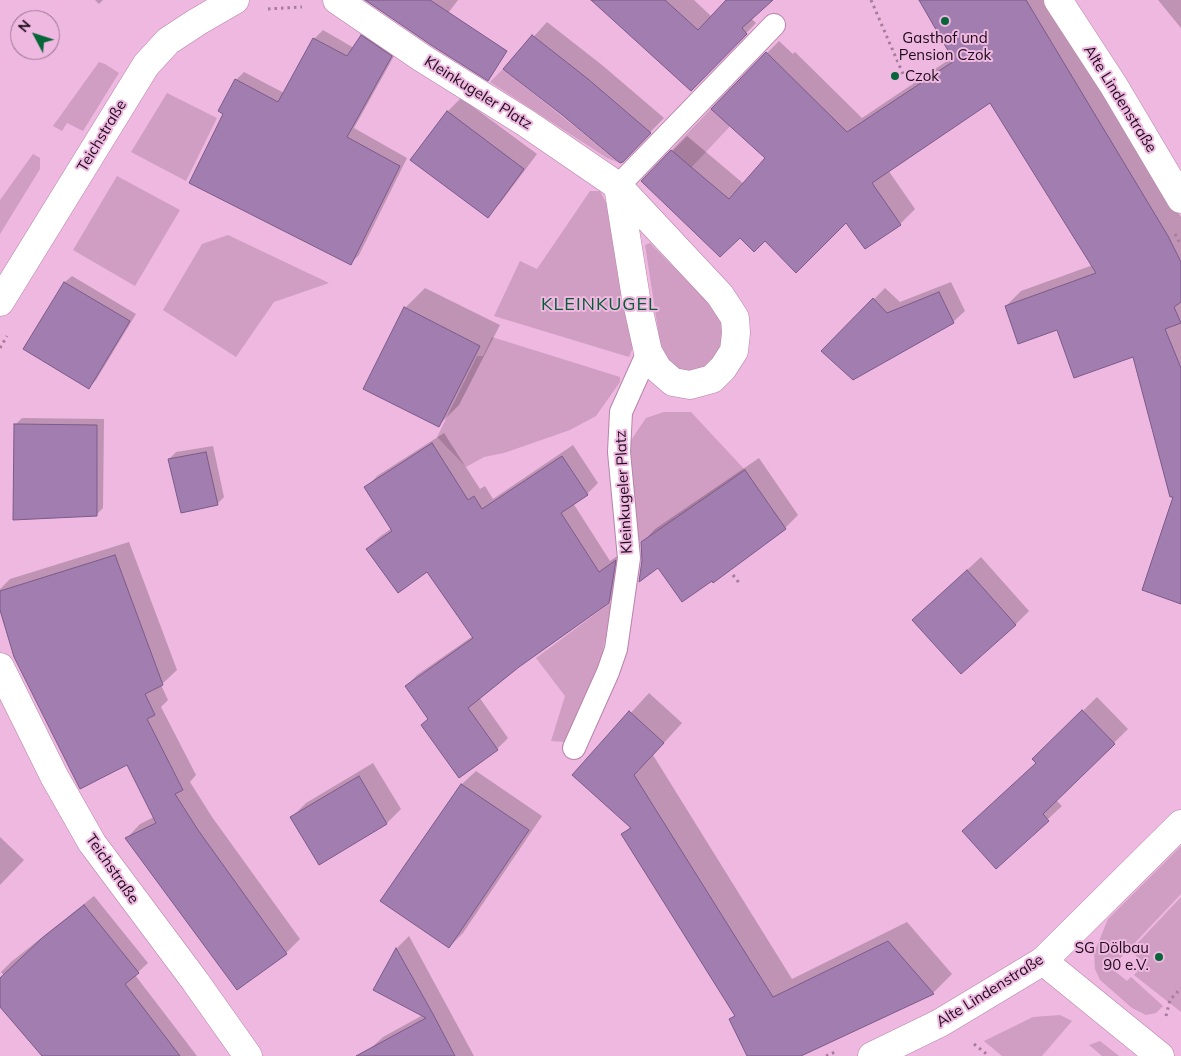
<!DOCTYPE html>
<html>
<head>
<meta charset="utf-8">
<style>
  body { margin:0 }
  #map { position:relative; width:1181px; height:1056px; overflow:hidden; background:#eeb8e0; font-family:Mulish,sans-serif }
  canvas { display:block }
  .north { position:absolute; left:10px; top:10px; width:50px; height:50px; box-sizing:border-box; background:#eeb8e0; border:1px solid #9b7391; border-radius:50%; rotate:310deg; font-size:14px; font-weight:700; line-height:20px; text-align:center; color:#1e0b1a }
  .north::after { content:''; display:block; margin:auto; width:18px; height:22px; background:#06663a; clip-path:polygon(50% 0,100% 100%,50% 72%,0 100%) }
</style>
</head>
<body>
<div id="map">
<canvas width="1181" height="1056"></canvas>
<div class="north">N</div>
</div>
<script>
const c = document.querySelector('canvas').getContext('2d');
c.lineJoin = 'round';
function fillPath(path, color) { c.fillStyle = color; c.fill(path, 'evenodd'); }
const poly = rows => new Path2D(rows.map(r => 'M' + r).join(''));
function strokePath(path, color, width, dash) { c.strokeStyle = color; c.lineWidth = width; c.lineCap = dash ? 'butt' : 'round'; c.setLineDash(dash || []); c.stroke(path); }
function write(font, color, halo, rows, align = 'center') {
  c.font = font + ' Mulish,sans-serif'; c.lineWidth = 4; c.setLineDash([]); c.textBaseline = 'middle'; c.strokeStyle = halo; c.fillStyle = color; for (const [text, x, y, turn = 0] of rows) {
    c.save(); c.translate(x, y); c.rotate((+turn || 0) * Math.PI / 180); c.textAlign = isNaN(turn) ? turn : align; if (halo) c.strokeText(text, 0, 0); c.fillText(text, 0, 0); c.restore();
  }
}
fillPath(poly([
  [99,62,105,64,119,73,83,131,67,123,62,131,53,126],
  [503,69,620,163,607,158,490,82],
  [731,88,748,107,661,200,657,165],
  [167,93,217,118,186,181,131,152],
  [33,154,40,158,40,169,0,234,0,200],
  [117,176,180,210,135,286,73,250],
  [590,191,600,191,611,212,633,347,629,357,494,316,520,261,537,269],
  [228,235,329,283,274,302,236,357,163,310,202,244],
  [650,243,721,315,725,340,707,369,692,373,680,369,667,359,660,342,645,245],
  [492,337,620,377,620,382,596,416,570,430,504,453,484,457,466,467,437,437,477,356,483,356],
  [664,412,691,412,745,470,641,542,632,535,625,449,646,418],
  [614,600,599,667,566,742,551,741,565,696,536,658],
  [1181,846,1181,894,1111,968,1127,981,1131,977,1163,1006,1156,1013,1146,1015,1132,1008,1100,980,1095,969,1094,953,1108,919],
  [1181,897,1181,1012,1134,975,1145,963,1130,951],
  [1060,1015,1072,1021,1042,1056,1002,1056,984,1041,1033,1017],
  [1100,1041,1119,1056,1102,1056,1089,1045]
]), '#d09dc3');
fillPath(poly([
  [95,0,103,0,99,4],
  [386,0,458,0,439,25],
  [593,0,694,0,712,17,729,0,732,0,756,23,691,90],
  [920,0,1050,0,1181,217,1181,455,1134,356,1058,328,1006,306,1021,291,1093,265,991,101,888,170,915,209,900,224,865,248,846,221,765,239,740,236,643,181,687,136,744,184,766,158,764,56,779,41,793,54,795,52,862,118,953,57],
  [1158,0,1181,0,1181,28],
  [547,22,602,65,664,118,622,161,505,68],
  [370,28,399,47,354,128,407,158,359,255,351,263,225,114,236,80,244,72,284,93,314,39,323,30,354,48,362,36],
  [461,98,537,154,501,202,487,216,448,111],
  [72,276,136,314,96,380,89,387,25,348,65,282],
  [951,282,965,311,953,322,823,351,885,288,900,302],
  [425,288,500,325,459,405,439,425,405,308],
  [22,418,104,419,103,508,96,515,16,424],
  [444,433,480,489,485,486,493,499,573,445,598,483,587,494,573,503,610,561,626,550,620,590,609,602,518,666,479,697,508,738,497,749,429,718,406,686,417,675,473,636,427,570,367,549,378,538,392,528,366,488,377,476],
  [213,446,224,497,217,504,169,459,176,452],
  [759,458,798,515,785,528,659,566,643,560,642,543,655,529],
  [129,542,177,670,161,685,168,700,161,707,196,775,190,782,212,817,300,939,286,953,127,838,140,824,154,817,127,763,0,605,0,589,10,579],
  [981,557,1029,611,1015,625,914,620],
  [649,693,682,723,653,755,792,979,907,922,952,974,933,993,798,1056,749,1056,730,1019,735,1015,623,834,631,826,574,775],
  [1097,697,1128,729,1056,800,1062,806,996,867,1038,762,1034,759],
  [373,763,401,809,387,823,319,863,292,817,306,803],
  [476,771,542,816,463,933,449,947,382,901,462,784],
  [0,837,24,860,0,885],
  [94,896,148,963,135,975,197,1056,43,1056,0,1005,0,1000,14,987,1,972,11,962],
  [409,936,474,1056,374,1056,370,1049,383,1037,423,1015,375,989,397,948]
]), '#0003');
const building = poly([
  [365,0,430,0,507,51,488,81,431,45,365,0],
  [591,0,665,0,698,30,726,0,773,0,742,28,747,34,691,91,591,0],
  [919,0,1026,0,1168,236,1181,262,1181,302,1174,307,1181,323,1165,329,1181,368,1181,604,1142,590,1173,497,1170,497,1133,357,1074,378,1057,330,1018,344,1005,306,1096,273,990,103,872,183,901,225,865,249,846,223,796,273,765,241,754,252,740,238,720,257,641,181,671,150,729,199,765,158,711,109,766,52,847,132,954,61,919,0],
  [361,35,392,56,347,137,400,166,351,265,189,183,223,114,218,111,235,79,278,102,313,38,347,56,361,35],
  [532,35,588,79,651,133,623,162,620,163,561,114,503,69,532,35],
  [447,111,524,169,488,218,410,160,447,111],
  [64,282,130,321,89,389,23,349,64,282],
  [939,292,954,323,853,380,821,351,873,298,887,313,939,292],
  [404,307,480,346,439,427,363,389,404,307],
  [14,424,97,425,97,516,13,520,14,424],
  [432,443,468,500,474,496,482,509,562,456,588,495,561,513,599,572,616,560,609,603,519,667,468,708,498,750,459,778,421,725,428,719,405,686,473,638,427,572,398,593,366,549,392,531,364,487,432,443],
  [206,452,218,505,181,513,168,459,206,452],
  [745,470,786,529,713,583,712,581,682,602,658,568,639,582,642,560,641,542,745,470],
  [115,555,163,685,145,694,155,715,147,719,183,790,175,794,198,830,287,954,237,990,125,838,156,823,127,765,80,789,14,657,0,610,0,591,115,555],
  [967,570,1016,625,961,674,912,620,967,570],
  [1082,710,1115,744,1043,814,1049,821,996,869,962,831,1036,763,1032,759,1082,710],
  [629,711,664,743,634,775,773,997,888,941,934,994,801,1056,747,1056,729,1019,735,1016,621,834,631,828,572,775,629,711],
  [359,776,387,824,319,865,290,817,359,776],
  [461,784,529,830,449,948,380,901,461,784],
  [84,905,139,973,125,984,180,1056,42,1056,0,1007,0,978,42,938,84,905],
  [396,948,433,1014,455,1056,356,1056,426,1018,373,990,396,948]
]);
fillPath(building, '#a17eaf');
strokePath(building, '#7b5a89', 1);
const lane = poly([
  [618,186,774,25],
  [574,748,608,672,616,649,629,558,619,452,621,412,648,352]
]);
const street = poly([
  [337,0,422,58,526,123,618,186,720,295,735,318,736,333,734,351,723,368,712,379,690,385,673,382,658,369,648,352,636,298,618,186],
  [0,302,146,65,168,41,197,22,235,0],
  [0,667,54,776,92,843,195,981,248,1056],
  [1043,961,1160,1056]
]);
const secondary = poly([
  [1058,0,1114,86,1181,199],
  [872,1056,940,1023,1043,961,1181,824]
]);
strokePath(lane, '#b784ab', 24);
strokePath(street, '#b784ab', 29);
strokePath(secondary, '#b784ab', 29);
strokePath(poly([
  [871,0,903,74],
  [268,9,302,7],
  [1175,234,1181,245],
  [0,348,7,336],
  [733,575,740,584],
  [1166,1016,1170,1000,1181,988],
  [974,1044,989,1056],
  [826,1056,837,1051]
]), '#a67c9b', 3, [2.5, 4]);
strokePath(lane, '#fff', 22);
strokePath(street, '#fff', 28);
strokePath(secondary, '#fff', 28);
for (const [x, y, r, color] of [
  [945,21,5,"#06663a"],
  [895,76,5,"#06663a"],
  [1159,957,5,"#06663a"]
]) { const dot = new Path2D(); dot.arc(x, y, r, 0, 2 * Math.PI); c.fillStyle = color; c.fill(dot); strokePath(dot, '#eeb8e0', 2); }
write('15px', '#1e0b1a', '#eeb8e0', [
  ["Gasthof und",945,38],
  ["Pension Czok",945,55],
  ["Czok",905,76,"left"],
  ["SG Dölbau",1149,948,"right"],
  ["90 e.V.",1149,965,"right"]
]);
write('15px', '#1e0b1a', '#eeb8e0', [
  ["Kleinkugeler Platz",478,93,32],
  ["Alte Lindenstraße",1120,99,58],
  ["Teichstraße",102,136,-59],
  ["Kleinkugeler Platz",624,492,-93],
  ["Teichstraße",112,869,55],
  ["Alte Lindenstraße",990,991,-32]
]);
c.letterSpacing = '1px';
write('18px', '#065c34', '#eeb8e0', [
  ["KLEINKUGEL",600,305]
]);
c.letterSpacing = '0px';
</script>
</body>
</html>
